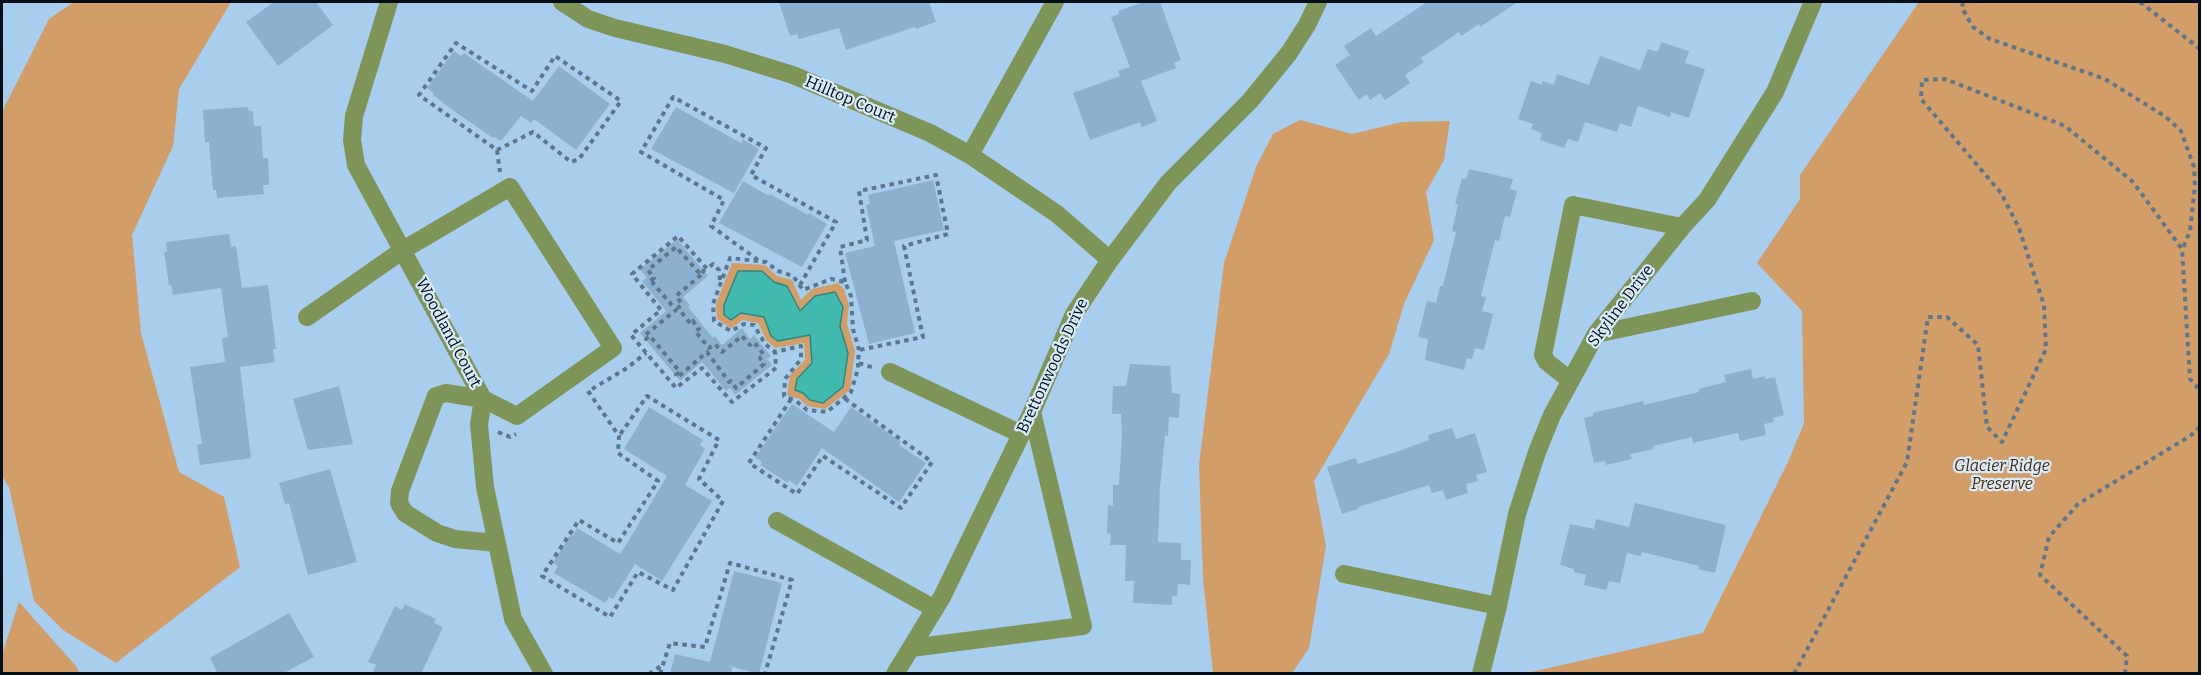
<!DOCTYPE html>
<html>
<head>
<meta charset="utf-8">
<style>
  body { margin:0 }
  #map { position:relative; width:2201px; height:675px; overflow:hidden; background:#a8cded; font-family:Bitter,serif }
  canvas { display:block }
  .frame { position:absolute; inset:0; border:3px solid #030e19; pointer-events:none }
</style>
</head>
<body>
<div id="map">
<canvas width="2201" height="675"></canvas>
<div class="frame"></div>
</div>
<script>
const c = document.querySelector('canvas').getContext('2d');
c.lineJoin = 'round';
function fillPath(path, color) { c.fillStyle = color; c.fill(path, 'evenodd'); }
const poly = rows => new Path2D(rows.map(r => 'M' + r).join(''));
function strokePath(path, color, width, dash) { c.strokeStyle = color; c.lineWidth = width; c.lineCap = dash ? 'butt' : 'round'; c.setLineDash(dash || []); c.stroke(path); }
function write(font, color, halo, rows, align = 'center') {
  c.font = font + ' Bitter,serif'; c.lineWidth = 4.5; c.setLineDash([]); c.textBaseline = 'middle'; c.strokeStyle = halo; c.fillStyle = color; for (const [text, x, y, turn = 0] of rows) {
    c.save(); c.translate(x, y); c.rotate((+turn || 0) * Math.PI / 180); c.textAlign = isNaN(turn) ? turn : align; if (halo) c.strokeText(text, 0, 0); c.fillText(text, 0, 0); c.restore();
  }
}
fillPath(poly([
  [74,2,231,2,179,89,173,146,132,235,141,333,179,472,224,497,240,567,116,663,63,630,34,601,9,487,2,476,2,112,49,19],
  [1919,2,2199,2,2199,673,1527,673,1703,633,1788,462,1804,423,1802,311,1757,263,1800,199,1800,175],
  [1300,120,1352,134,1402,122,1450,121,1444,160,1426,192,1434,240,1404,304,1389,354,1314,481,1326,546,1309,648,1292,673,1213,673,1203,579,1199,465,1224,263,1256,167,1273,134],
  [732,263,765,265,777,276,792,280,801,300,812,289,838,283,844,289,849,305,847,324,855,351,850,390,825,409,807,406,800,399,787,395,790,375,805,360,804,343,775,348,766,340,758,323,743,320,731,328,717,319,716,304],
  [19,602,75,665,80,673,2,673,2,655]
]), '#d19d69');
const water = poly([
  [738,271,762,271,774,282,787,286,800,311,815,296,835,292,843,307,840,326,848,353,843,387,823,403,810,400,803,393,795,390,797,379,812,363,810,335,778,341,771,336,764,317,741,313,731,320,724,315,724,305,738,271]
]);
fillPath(water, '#41b9ac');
strokePath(water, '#2e8680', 1.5);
fillPath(poly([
  [274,2,316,2,333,25,278,66,246,22],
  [779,2,929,2,936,22,916,29,915,27,846,50,839,28,799,39,797,34,790,36],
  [1144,2,1160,2,1181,60,1174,63,1176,68,1141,81,1157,121,1142,127,1140,122,1090,140,1073,93,1120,76,1118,71,1130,67,1111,17,1119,14,1118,11],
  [1427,2,1518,2,1480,27,1479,24,1461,36,1459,32,1421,58,1424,62,1405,75,1410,83,1385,100,1380,93,1370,100,1367,94,1359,100,1335,65,1350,55,1344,46,1371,28,1376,36],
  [1661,42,1689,51,1685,63,1705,69,1689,118,1671,112,1670,117,1638,106,1631,127,1620,123,1617,132,1585,122,1578,142,1568,139,1564,148,1540,140,1542,133,1531,129,1533,124,1518,119,1531,81,1542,85,1543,81,1554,85,1557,74,1589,85,1600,56,1640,70,1648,49,1658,52],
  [454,51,461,56,464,53,533,101,559,66,610,104,576,150,534,119,531,123,521,116,501,141,494,137,493,138,454,111,433,95,434,93,427,88],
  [248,107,249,111,253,111,254,126,261,126,263,158,268,158,269,185,263,185,264,194,217,198,216,190,213,190,209,142,205,142,203,110],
  [676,107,741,143,743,139,759,149,734,193,651,149],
  [1469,169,1513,179,1510,189,1517,191,1510,217,1505,216,1499,241,1495,240,1481,296,1486,297,1482,311,1493,314,1484,350,1475,348,1472,359,1467,358,1464,370,1425,360,1428,339,1418,337,1427,301,1436,303,1440,286,1443,286,1456,232,1452,231,1458,204,1455,204,1462,178,1466,179],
  [933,180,944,230,894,241,915,333,869,344,845,253,875,246,866,205,870,204,868,195],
  [743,181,769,196,770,194,808,215,809,213,827,224,802,267,719,223],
  [229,234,231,247,236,246,242,288,268,285,276,349,273,349,275,362,240,367,251,458,200,465,197,445,202,444,190,367,225,362,222,338,228,337,221,288,173,295,171,285,169,285,164,252,167,252,166,242],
  [677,239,708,276,683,297,690,305,688,307,713,338,715,336,722,345,742,328,750,339,754,335,771,356,767,359,772,365,735,395,730,388,726,391,702,362,680,381,640,333,666,311,642,281,647,278,640,269],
  [1130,364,1170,366,1172,393,1180,394,1179,418,1169,417,1168,436,1165,435,1160,488,1158,542,1181,543,1181,560,1191,560,1190,585,1178,584,1177,596,1172,596,1172,605,1133,603,1134,581,1125,581,1126,545,1110,545,1111,534,1107,533,1108,505,1113,506,1113,485,1119,485,1122,435,1121,414,1112,414,1113,386,1126,386],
  [1751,369,1753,379,1765,376,1765,379,1775,377,1784,415,1773,418,1774,422,1764,424,1766,435,1740,441,1738,433,1693,443,1692,437,1653,446,1654,449,1630,454,1632,459,1606,465,1605,461,1594,463,1584,418,1593,416,1593,413,1643,401,1644,405,1699,392,1698,389,1726,382,1724,375],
  [339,386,353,444,308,450,293,399],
  [792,404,834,432,851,407,901,442,899,445,926,463,899,502,822,448,797,486,789,480,788,483,760,465,762,462,755,458],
  [649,407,703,440,700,445,705,449,685,485,712,501,662,581,635,564,613,599,609,597,605,603,554,573,558,566,553,563,570,535,573,536,577,528,620,554,629,540,667,476,624,449],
  [1452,428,1456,439,1475,433,1487,472,1476,475,1478,481,1466,484,1468,493,1446,500,1443,490,1432,493,1429,485,1358,507,1358,509,1342,514,1327,467,1356,458,1358,464,1402,450,1429,440,1428,435],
  [330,469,357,562,308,575,289,503,285,504,279,483],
  [1635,503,1726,525,1715,573,1698,569,1699,566,1642,552,1641,556,1627,553,1620,583,1609,581,1606,590,1584,585,1586,575,1574,572,1574,569,1560,565,1570,524,1594,529,1596,519,1629,527],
  [734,571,782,583,759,674,726,665,732,667,731,674,670,674,675,654,710,662],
  [405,604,436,619,434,623,443,627,421,674,372,674,376,665,368,662,395,606,402,610],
  [289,613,314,657,282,674,218,674,210,658]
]), '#8cb1d0');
strokePath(poly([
  [1963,2,1962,8,1973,27,1990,39,2105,79,2166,117,2181,131,2194,167,2195,186,2190,231,2183,248],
  [2140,2,2200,49],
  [497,150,533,132,571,162,579,159,621,101,555,56,532,91,456,43,419,95,497,150,500,172],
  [758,260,711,226,724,200,641,152,673,97,766,148,751,175,836,222,800,285],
  [701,275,676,296,682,304,678,308,691,324,693,321,699,329,695,331,709,348,715,344,722,352,742,336,750,345,754,342,764,355,760,358,764,364,736,388,731,381,729,382,707,352,678,377,676,375,680,372,650,336,646,339,644,336,676,310,652,282,649,282,654,278,648,270,676,247,701,275,706,267],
  [720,280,719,270,713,264,707,269,678,236,632,274,661,310,631,335,676,388,702,368,732,402,776,368,775,352],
  [845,282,840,247,867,240,859,191,936,175,948,234,904,246,923,337,859,350],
  [858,363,858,369,851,392,827,412,807,410,796,401,784,396,785,379,801,359,801,346,775,352,765,344,754,325,744,324,731,331,714,321,713,304,730,258,766,262,778,271,793,276,803,290,831,279,845,282,851,296,853,329,859,350,858,363,875,368],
  [592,389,627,368,646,353],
  [588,391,619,436,618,453,658,481,618,543,579,520,542,576,610,617,638,572,673,590,723,501,699,479,719,440,647,396,619,436],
  [791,399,749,463,797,494,823,456,901,508,932,462,844,398],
  [498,432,510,437,516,434],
  [649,674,661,666],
  [660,674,670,643,705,647,730,563,792,580,765,674],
  [735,674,736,674],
  [1794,674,1907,462,1928,317,1947,317,1978,345,1987,427,2002,442,2046,349,2044,305,2019,228,2001,193,1921,99,1922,80,1945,79,2065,126,2133,182,2182,249,2190,379,2200,390],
  [2125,674,2127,656,2040,575,2049,537,2078,504,2190,436,2200,427]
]), '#5d768c', 4, [4.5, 4.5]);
strokePath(poly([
  [389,2,354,116,352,140,356,165,483,399,479,424,485,487,513,619,544,674],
  [562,2,588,19,615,28,725,54,793,75,930,133,970,155,1057,214,1110,260],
  [970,155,1055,2],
  [307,317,403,250,510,187,613,348,517,416,483,399,446,393,436,396,400,491,399,503,405,513,437,533,455,539,497,543],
  [1596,334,1752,301],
  [890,372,1021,434],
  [1570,380,1547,362,1543,355,1573,205,1682,227],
  [777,521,935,609],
  [1344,574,1498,606],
  [911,648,1083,626,1032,412],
  [895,674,942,597,1032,412,1074,314,1110,260,1168,183,1250,101,1289,53,1307,25,1318,2],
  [1481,674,1498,606,1517,514,1537,452,1552,415,1596,334,1682,227,1707,200,1775,92,1813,2]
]), '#7e9458', 18);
write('16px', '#030e19', '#d8ebfc', [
  ["Hilltop Court",850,100,23],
  ["Skyline Drive",1621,306,-53],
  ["Woodland Court",448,333,62],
  ["Brettonwoods Drive",1053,366,-65]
]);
write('italic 16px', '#4a2b07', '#d8ebfc', [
  ["Glacier Ridge",2002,467],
  ["Preserve",2002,485]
]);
</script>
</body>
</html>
